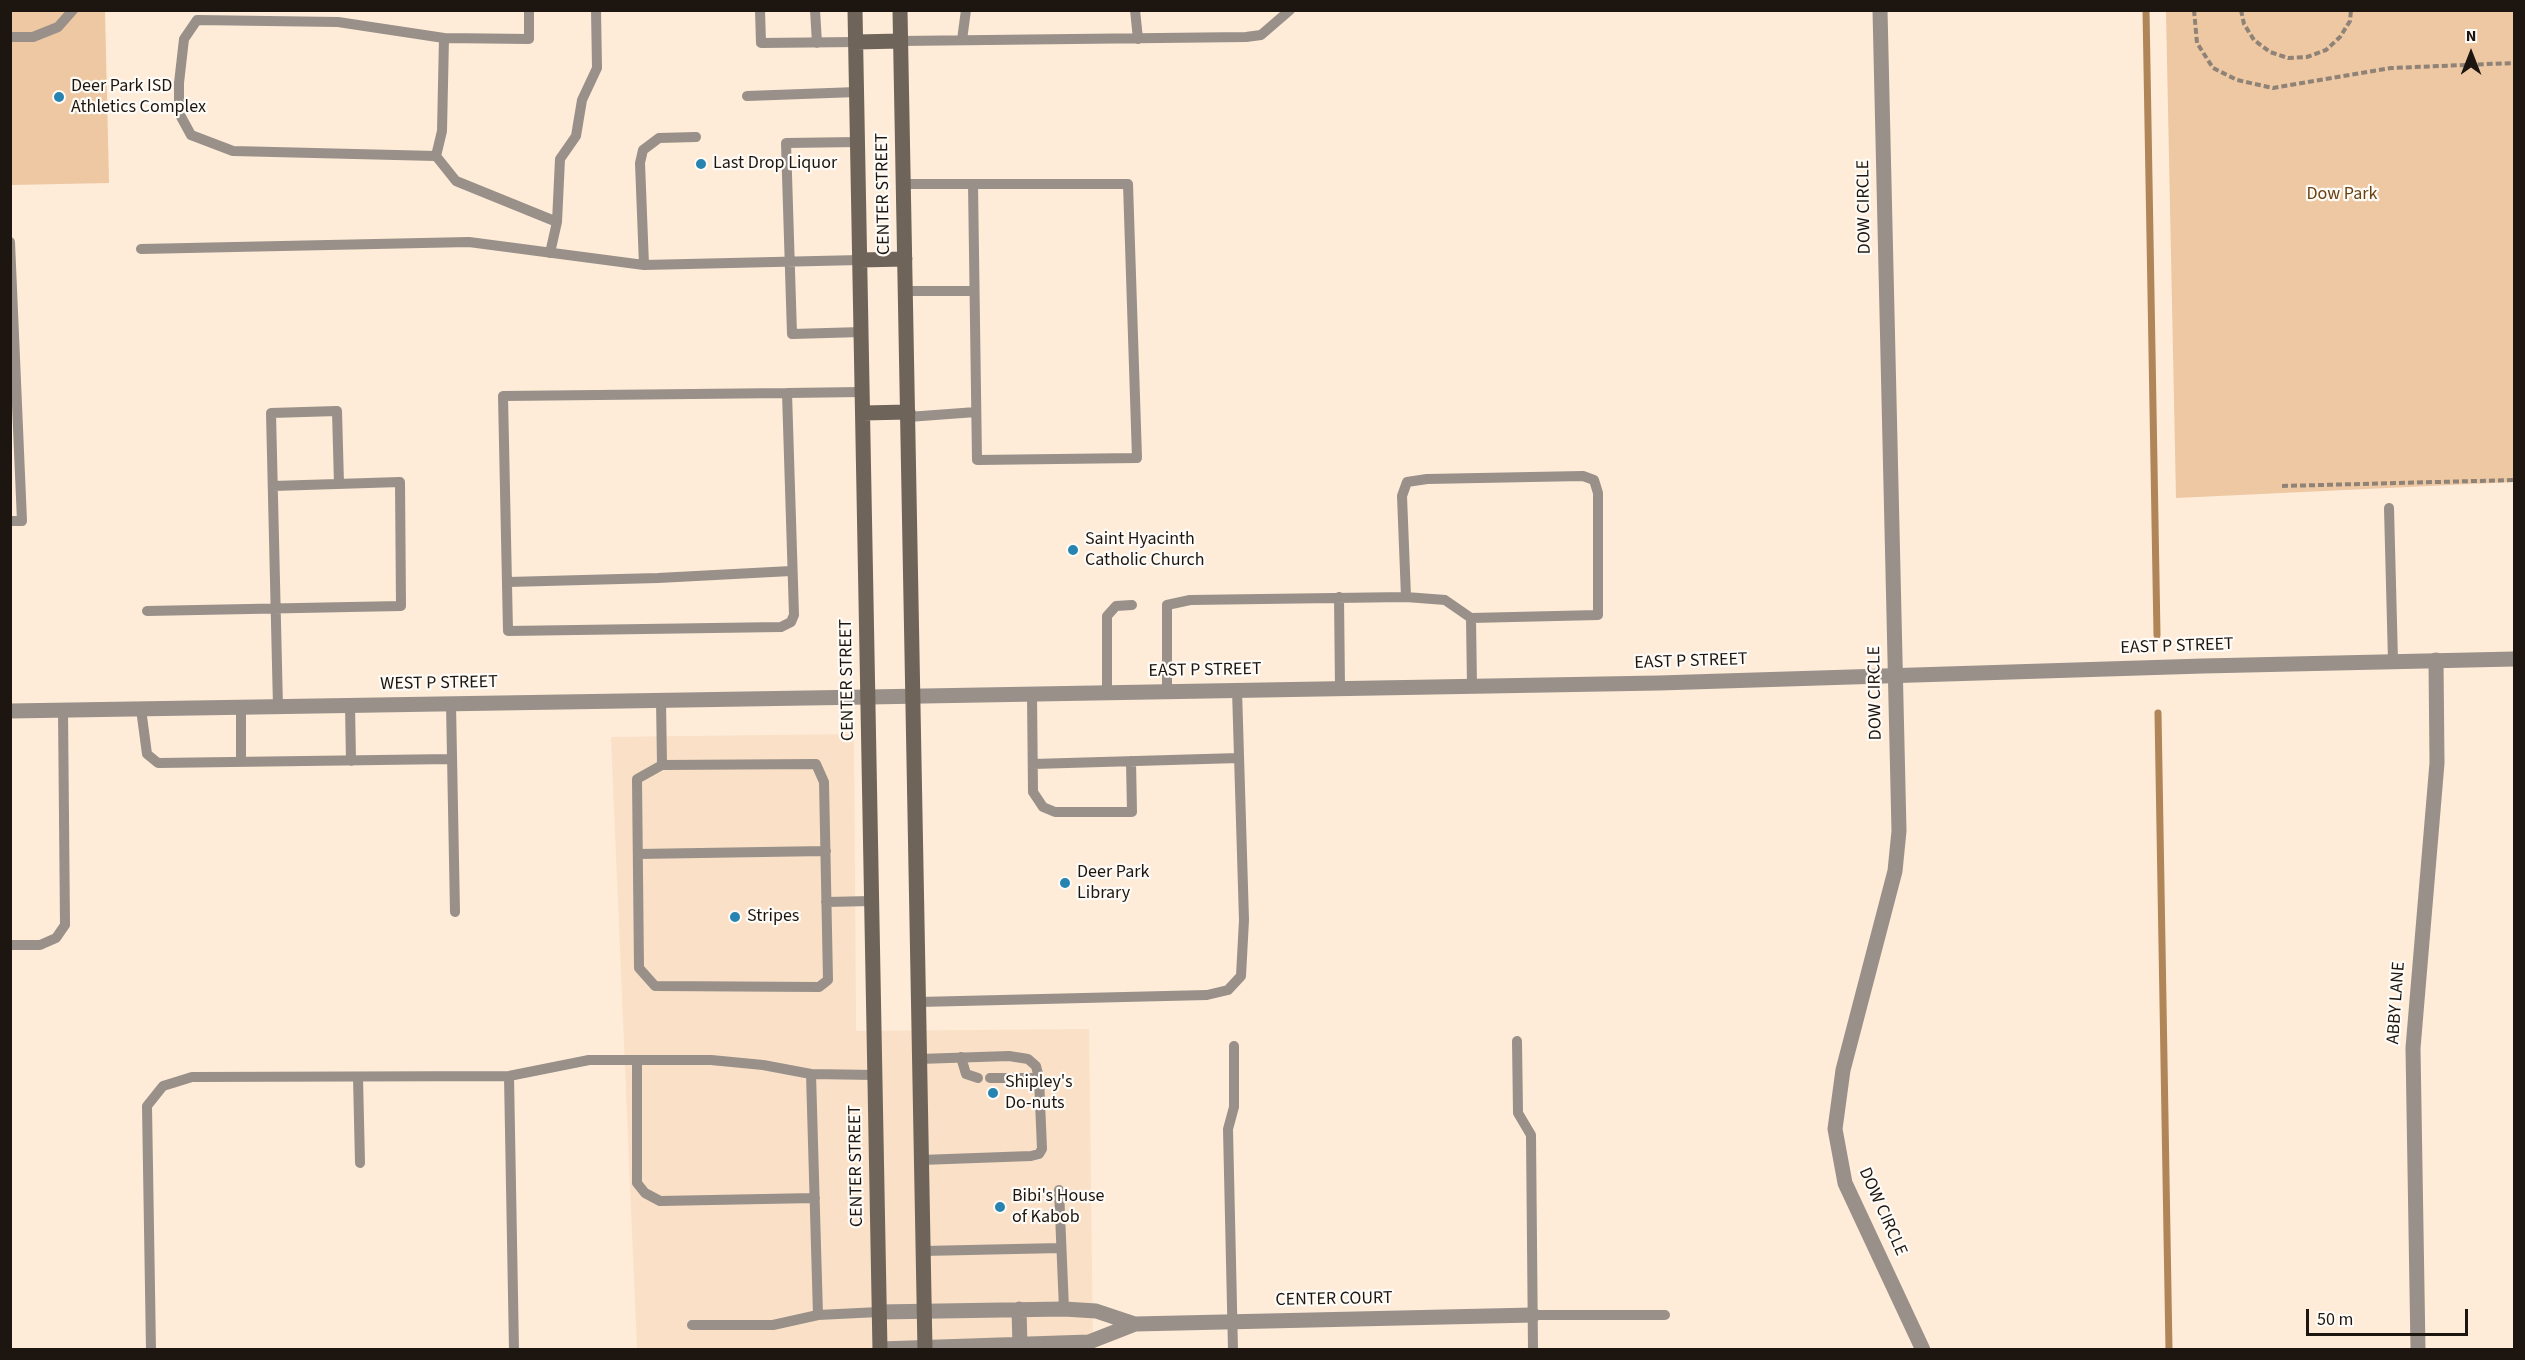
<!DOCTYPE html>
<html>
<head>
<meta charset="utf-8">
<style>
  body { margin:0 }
  #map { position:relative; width:2525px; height:1360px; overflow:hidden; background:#feebd8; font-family:"Source Sans 3",sans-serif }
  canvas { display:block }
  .frame { position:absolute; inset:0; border:12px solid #1d1610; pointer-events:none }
  .north { position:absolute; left:2441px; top:24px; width:60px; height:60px; -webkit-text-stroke:4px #fffbf7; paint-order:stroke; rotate:0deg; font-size:16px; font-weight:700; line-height:24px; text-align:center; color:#1d1610 }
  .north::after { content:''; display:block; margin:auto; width:21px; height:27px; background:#1d1610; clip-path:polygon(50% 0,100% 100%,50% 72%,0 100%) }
  .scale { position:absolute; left:2306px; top:1309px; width:162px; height:27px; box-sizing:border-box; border:3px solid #1d1610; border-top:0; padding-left:8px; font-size:18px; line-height:21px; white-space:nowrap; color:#1d1610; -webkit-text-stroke:4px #fffbf7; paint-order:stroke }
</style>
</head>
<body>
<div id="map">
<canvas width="2525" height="1360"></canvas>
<div class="frame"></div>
<div class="north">N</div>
<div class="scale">50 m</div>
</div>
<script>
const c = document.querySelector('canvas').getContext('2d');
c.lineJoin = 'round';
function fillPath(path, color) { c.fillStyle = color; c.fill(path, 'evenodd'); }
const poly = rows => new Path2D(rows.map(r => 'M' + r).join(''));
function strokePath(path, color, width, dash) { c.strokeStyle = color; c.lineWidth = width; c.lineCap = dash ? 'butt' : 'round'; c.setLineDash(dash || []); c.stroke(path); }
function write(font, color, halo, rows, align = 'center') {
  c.font = font + ' "Source Sans 3",sans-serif'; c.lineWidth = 4.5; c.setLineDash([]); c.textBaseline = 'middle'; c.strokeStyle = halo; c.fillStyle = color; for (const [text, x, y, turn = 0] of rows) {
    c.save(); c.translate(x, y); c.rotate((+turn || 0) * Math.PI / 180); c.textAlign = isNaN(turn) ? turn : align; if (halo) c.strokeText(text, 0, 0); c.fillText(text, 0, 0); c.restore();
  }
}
fillPath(poly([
  [854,734,856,1031,1089,1029,1093,1349,637,1349,611,737]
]), '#f9e0c7');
fillPath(poly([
  [10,11,105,11,109,183,11,185],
  [2166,11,2514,11,2514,482,2176,498]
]), '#edc8a3');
strokePath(poly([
  [2146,10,2157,635],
  [2158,713,2169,1350]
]), '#b08558', 7);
strokePath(poly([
  [2194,10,2197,43,2213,68,2237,80,2273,88,2391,68,2514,63],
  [2241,10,2244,24,2254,40,2270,52,2288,58,2307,57,2326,50,2340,37,2350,21,2351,10],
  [2282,486,2514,480]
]), '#8f8276', 4, [6, 3]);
strokePath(poly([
  [760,10,761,43,856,42],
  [815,10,817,43],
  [1135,10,1138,39],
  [10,37,33,37,58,27,73,10],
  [444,38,529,39,529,10],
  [962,40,966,10],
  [900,41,1246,37,1261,35,1290,10],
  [747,96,857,92],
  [858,142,786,143,792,334,862,332],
  [436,156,442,131,444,38,338,22,197,20,184,39,179,83,179,113,191,135,233,151,436,156,456,181,557,222],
  [904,184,1128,184,1137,458,977,460,973,184],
  [10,242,22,521,10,521],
  [141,249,469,242,644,265,860,260],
  [550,253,557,222,560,159,576,136,582,100,597,68,596,10],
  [644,265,640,163,643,150,659,138,696,137],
  [906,291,974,291],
  [787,393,794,615,791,622,781,627,508,631,503,396,787,393,862,392],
  [908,417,976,412],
  [2389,508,2393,661],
  [508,582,658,578,791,571],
  [1339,597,1340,688],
  [147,611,401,606,400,482,273,486],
  [1471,618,1472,686],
  [1167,691,1167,605,1190,600,1406,597,1402,496,1407,482,1427,479,1583,476,1594,480,1598,493,1598,615,1471,618,1445,600,1406,597],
  [1107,693,1107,616,1116,606,1132,605],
  [1032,694,1033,792,1043,807,1055,812,1132,812,1131,761],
  [661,700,662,765,816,764,824,782,828,980,819,987,655,986,639,968,637,779,662,765],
  [451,704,455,912],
  [350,705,351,761],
  [241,707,241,762],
  [278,707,271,413,337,411,339,484],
  [141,709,147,754,158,763,452,759],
  [1033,764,1239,758],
  [638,854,826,851],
  [826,902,872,901],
  [10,945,40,945,56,938,65,925,63,710],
  [919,1002,1207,995,1228,990,1241,976,1244,920,1237,690],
  [1517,1041,1518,1113,1531,1135,1533,1350],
  [961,1057,966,1074,978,1078],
  [919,1059,1009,1056,1028,1059,1036,1066,1039,1078,1042,1149,1039,1154,1031,1156,921,1160],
  [637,1060,637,1183,645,1193,660,1201,815,1198],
  [811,1074,818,1315],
  [509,1076,514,1350],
  [358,1077,360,1163],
  [990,1078,1039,1078],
  [1059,1190,1064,1309],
  [923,1251,1061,1248],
  [1533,1315,1665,1315],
  [692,1325,773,1325,818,1315,879,1312],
  [151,1350,147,1106,163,1086,192,1077,509,1076,589,1060,711,1060,763,1065,811,1074,875,1075],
  [1233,1350,1228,1129,1234,1107,1234,1046]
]), '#989089', 10);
strokePath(poly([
  [1880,10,1899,831,1895,871,1843,1070,1835,1129,1845,1183,1923,1350],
  [10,711,868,697],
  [1019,1309,1020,1346],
  [879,1312,1064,1309,1096,1311,1135,1324,1533,1315],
  [880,1349,1089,1342,1135,1324],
  [2418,1350,2413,1048,2437,763,2436,660]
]), '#989089', 15);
strokePath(poly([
  [868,697,1659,683,2203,666,2514,659]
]), '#989089', 15);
strokePath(poly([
  [855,10,880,1350],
  [900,10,925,1350],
  [856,42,900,41],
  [860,260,905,259],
  [863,413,908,412]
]), '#6f6459', 15);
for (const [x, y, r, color] of [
  [59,97,6,"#2784b0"],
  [701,164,6,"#2784b0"],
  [1073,550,6,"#2784b0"],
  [1065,883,6,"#2784b0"],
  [735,917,6,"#2784b0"],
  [993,1093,6,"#2784b0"],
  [1000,1207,6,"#2784b0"]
]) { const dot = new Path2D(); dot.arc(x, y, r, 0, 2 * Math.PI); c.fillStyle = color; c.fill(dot); strokePath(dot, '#fffbf7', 2); }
write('18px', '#1d1610', '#fffbf7', [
  ["Deer Park ISD",71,87],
  ["Athletics Complex",71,108],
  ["Last Drop Liquor",713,164],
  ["Saint Hyacinth",1085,540],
  ["Catholic Church",1085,561],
  ["Deer Park",1077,873],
  ["Library",1077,894],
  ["Stripes",747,917],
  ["Shipley's",1005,1083],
  ["Do-nuts",1005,1104],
  ["Bibi's House",1012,1197],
  ["of Kabob",1012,1218]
], 'left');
write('18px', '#1d1610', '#fffbf7', [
  ["CENTER STREET",884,194,-91],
  ["DOW CIRCLE",1865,207,-91],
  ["EAST P STREET",2177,647,-2],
  ["EAST P STREET",1691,662,-2],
  ["EAST P STREET",1205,671,-1],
  ["CENTER STREET",848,680,-91],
  ["WEST P STREET",439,684,-1],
  ["DOW CIRCLE",1876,693,-91],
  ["ABBY LANE",2397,1003,-86],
  ["CENTER STREET",857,1166,-91],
  ["DOW CIRCLE",1882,1212,66],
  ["CENTER COURT",1334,1300,-1]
]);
write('18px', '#694214', '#fffbf7', [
  ["Dow Park",2342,195]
]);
</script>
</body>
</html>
